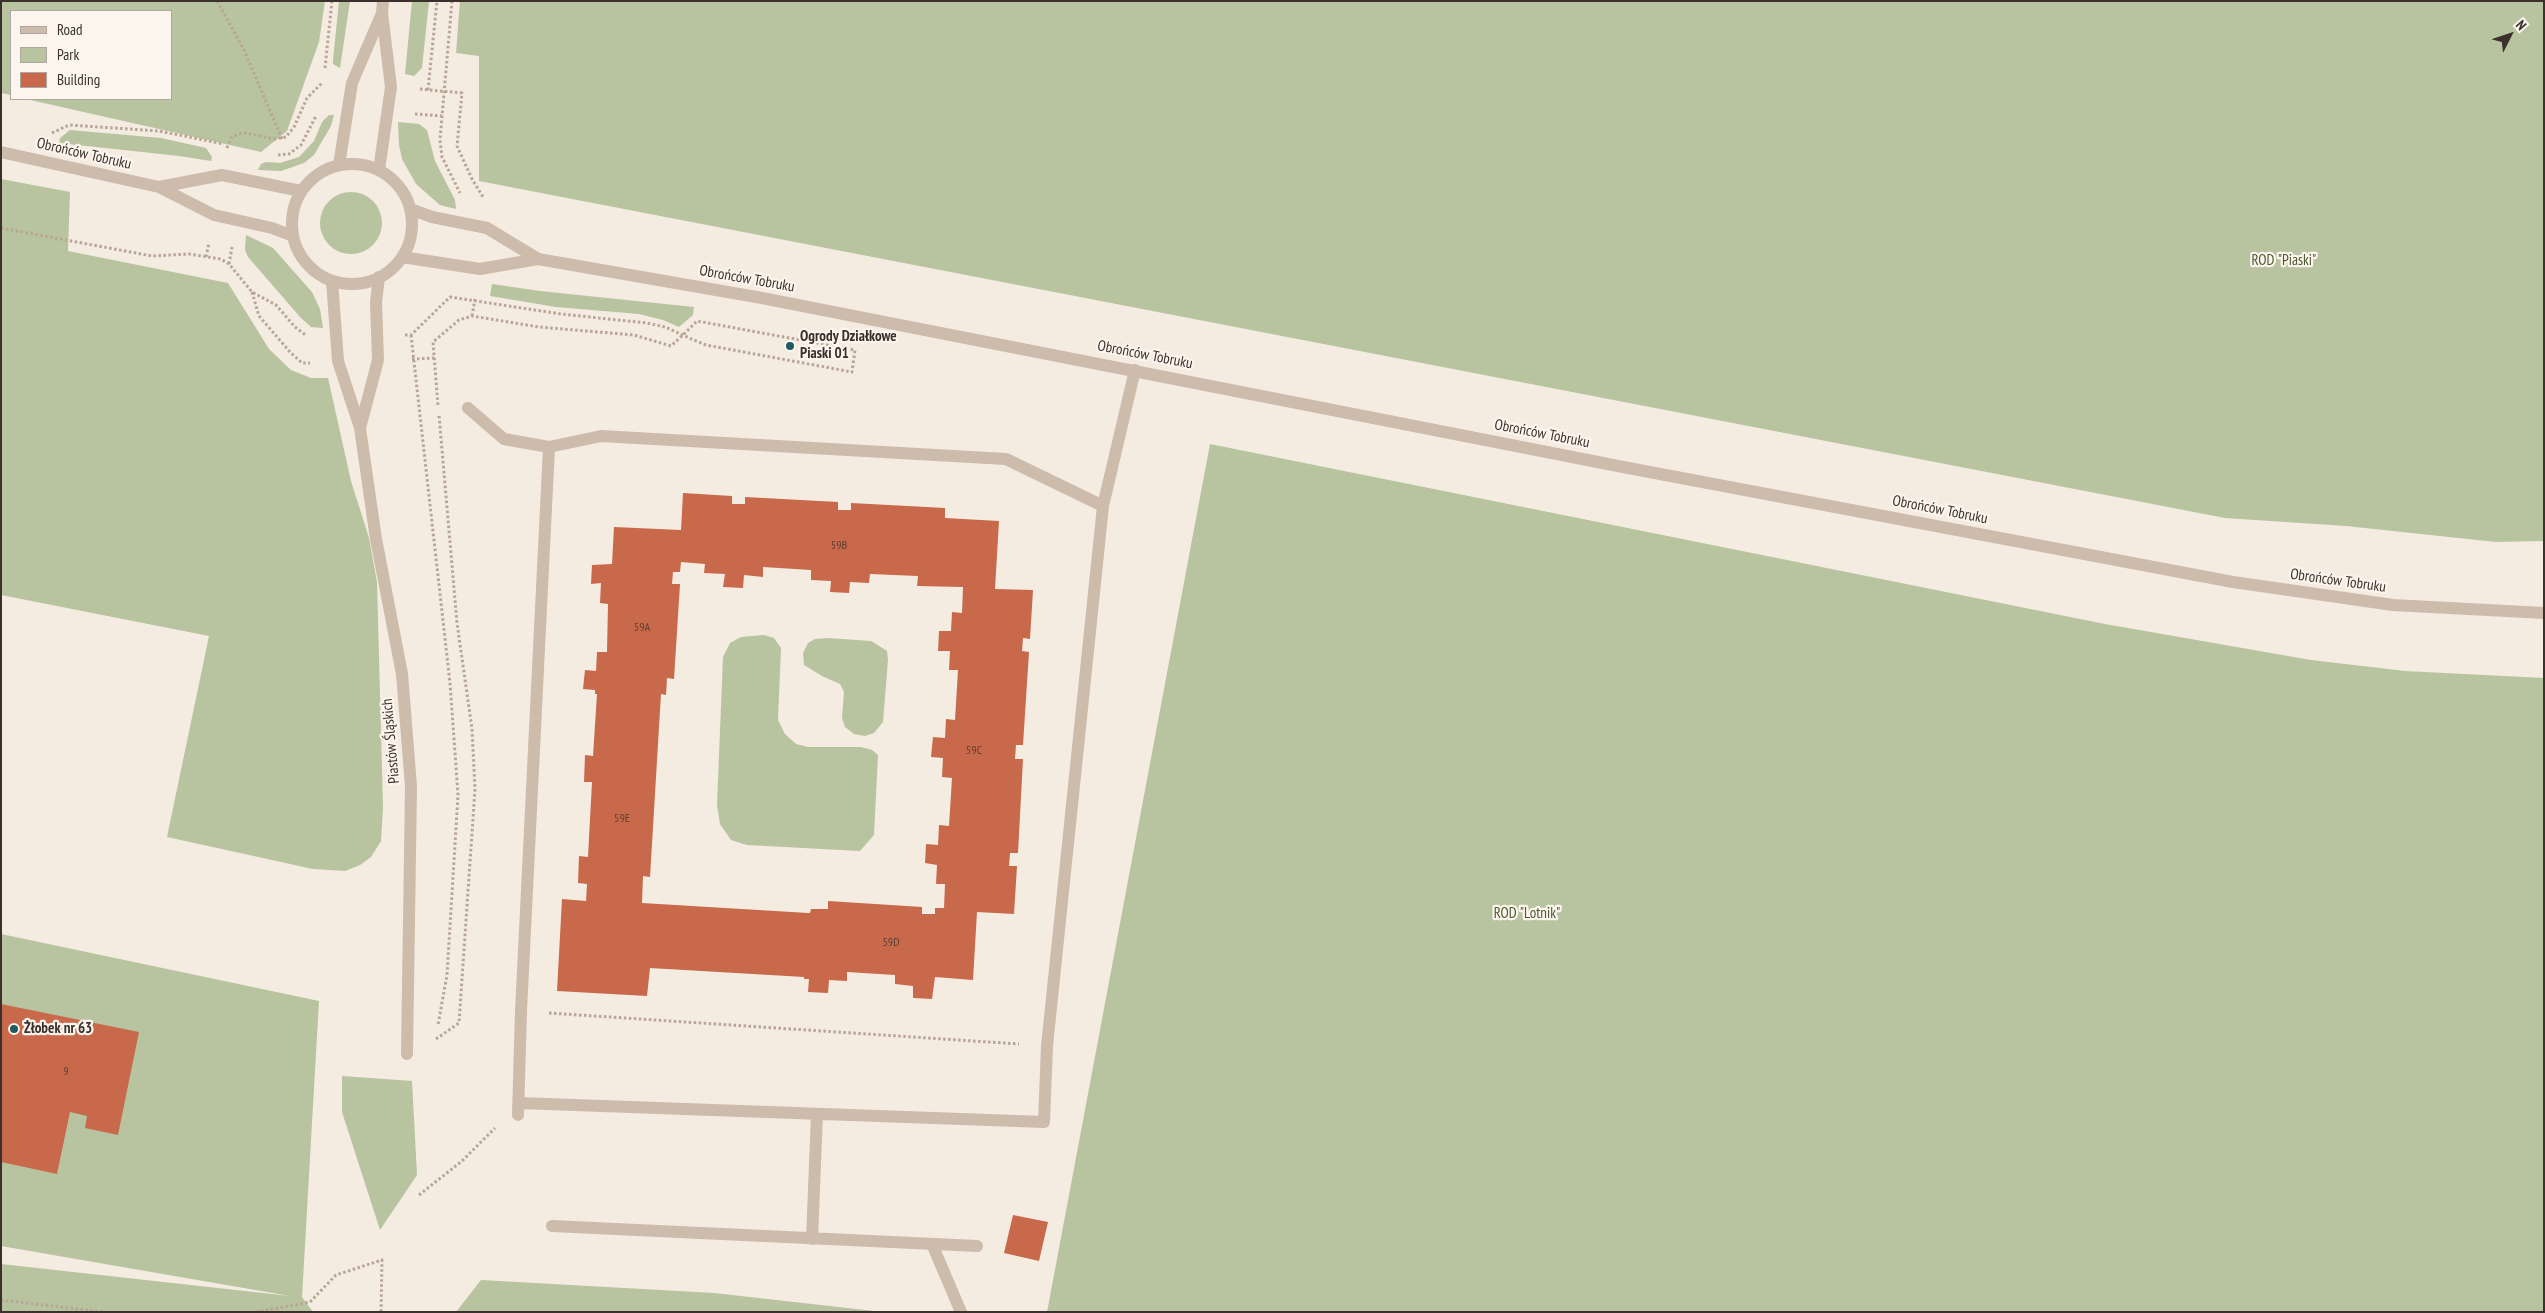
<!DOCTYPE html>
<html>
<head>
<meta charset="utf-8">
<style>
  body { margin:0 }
  #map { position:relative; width:2545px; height:1313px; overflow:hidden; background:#f4ebe1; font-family:"PT Sans Narrow",sans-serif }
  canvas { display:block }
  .frame { position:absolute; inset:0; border:2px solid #3b302b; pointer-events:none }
  .legend { position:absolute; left:10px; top:10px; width:162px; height:90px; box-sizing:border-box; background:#fbf5ee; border:1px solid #aea6a0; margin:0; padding:6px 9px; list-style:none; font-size:15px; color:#3b302b }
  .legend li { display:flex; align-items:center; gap:10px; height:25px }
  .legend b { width:25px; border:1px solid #aea6a0 }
  .north { position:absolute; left:2485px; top:10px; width:50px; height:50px; -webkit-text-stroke:4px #fbf5ee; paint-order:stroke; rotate:49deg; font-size:14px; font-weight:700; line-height:20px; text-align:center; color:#3b302b }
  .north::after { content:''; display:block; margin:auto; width:18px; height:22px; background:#3b302b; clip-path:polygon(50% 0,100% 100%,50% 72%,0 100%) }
</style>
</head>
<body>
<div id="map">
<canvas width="2545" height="1313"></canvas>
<div class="frame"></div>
<ul class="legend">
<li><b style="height:6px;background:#cdbbac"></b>Road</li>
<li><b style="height:14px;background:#b8c4a0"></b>Park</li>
<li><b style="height:14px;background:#c8694b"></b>Building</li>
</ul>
<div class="north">N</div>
</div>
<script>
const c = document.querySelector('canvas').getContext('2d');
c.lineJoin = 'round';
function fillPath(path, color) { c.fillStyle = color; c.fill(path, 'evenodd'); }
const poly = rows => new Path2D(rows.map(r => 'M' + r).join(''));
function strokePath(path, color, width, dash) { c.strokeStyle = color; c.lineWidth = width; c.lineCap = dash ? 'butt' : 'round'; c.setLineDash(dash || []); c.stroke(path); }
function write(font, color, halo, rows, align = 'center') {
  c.font = font + ' "PT Sans Narrow",sans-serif'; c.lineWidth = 4.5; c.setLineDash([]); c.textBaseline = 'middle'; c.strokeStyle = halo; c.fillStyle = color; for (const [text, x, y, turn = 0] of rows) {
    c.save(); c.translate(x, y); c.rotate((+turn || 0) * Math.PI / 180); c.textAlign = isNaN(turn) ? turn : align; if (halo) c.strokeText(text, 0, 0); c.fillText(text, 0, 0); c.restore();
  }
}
fillPath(poly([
  [1,1,325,1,319,42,287,131,261,152,26,99,171,99,171,11,11,11,11,95,1,93],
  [339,1,350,1,340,68,333,64,333,60],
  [412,1,429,1,422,68,414,76,405,74],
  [460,1,2544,1,2544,541,2496,542,2346,526,2225,518,479,181,479,56,456,53],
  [329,115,334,115,331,126,314,155,304,163,281,171,258,170,261,164,266,162,280,163,299,157,314,141,322,122],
  [398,122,419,124,427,130,435,161,455,200,456,209,440,205,416,184,402,159,399,145],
  [70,130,161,138,206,148,212,157,211,161,179,156,59,143,60,138],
  [1,179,70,192,68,251,228,283,269,349,291,370,311,378,328,378,351,481,369,538,377,582,383,807,381,841,371,857,360,865,345,871,313,869,167,837,209,636,1,595],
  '320 223a31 31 0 1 1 62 0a31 31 0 1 1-62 0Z',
  [246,235,273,248,312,292,320,309,323,328,311,327,300,317,248,257,245,250],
  [492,284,540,291,694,307,693,315,679,327,663,320,639,314,556,307,490,296],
  [1210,444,2105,624,2311,660,2405,671,2544,678,2544,1312,1047,1312],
  [764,635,774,638,781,648,778,720,785,734,796,744,808,747,861,747,872,750,878,755,874,835,860,851,747,845,731,840,720,824,717,805,723,657,730,643,741,637],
  [828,638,871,641,887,651,888,660,883,722,874,733,865,736,854,734,845,727,842,718,844,692,840,684,822,676,804,665,803,653,808,643,815,639],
  [1,934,319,1001,302,1297,313,1312,1,1312,1,1264,290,1296,1,1246],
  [342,1076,412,1081,417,1175,380,1230,342,1112],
  [481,1280,714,1293,883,1312,456,1312]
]), '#b8c4a0');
fillPath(poly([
  [683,493,732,496,732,504,745,504,745,497,838,502,838,510,851,510,851,503,945,508,945,518,999,521,995,589,1033,590,1030,639,1023,638,1022,651,1029,652,1023,745,1016,745,1015,759,1023,759,1018,853,1010,853,1009,866,1017,866,1014,914,977,912,973,980,935,977,932,999,913,998,913,986,895,984,895,975,847,972,847,981,829,980,828,993,808,992,809,979,804,979,804,977,650,968,647,996,557,991,562,899,586,901,587,884,578,883,579,856,588,857,592,782,584,782,585,755,593,756,597,694,595,694,595,690,583,689,585,670,596,671,597,652,607,652,608,604,600,603,601,583,591,584,592,565,612,564,614,527,681,530],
  [681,562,705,564,704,573,725,574,723,587,743,588,744,575,763,577,763,567,811,570,811,580,831,581,830,592,849,593,850,582,869,583,870,574,918,576,917,586,963,587,962,613,952,612,951,631,939,631,938,651,950,651,949,670,958,670,955,720,946,719,945,738,933,737,931,757,943,758,942,777,952,778,949,826,939,825,938,845,926,844,925,863,937,865,936,884,945,884,944,908,935,908,935,914,922,914,922,907,828,901,828,909,811,909,810,913,808,913,642,903,643,876,650,877,661,694,666,695,667,678,674,679,680,584,672,584,673,572,680,572],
  [1,1004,139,1032,118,1135,85,1128,87,1116,70,1112,57,1174,1,1162],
  [1013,1215,1048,1222,1039,1261,1004,1253]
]), '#c8694b');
strokePath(poly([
  [217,1,244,50,282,139],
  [452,1,440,140,442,157,460,193],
  [325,68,332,1],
  [420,89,462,93,457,146,472,179,483,197],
  [428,90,437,1],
  [415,114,442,116],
  [52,133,69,125,159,131,224,144],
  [227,148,231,138,238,134,245,133,275,139,286,137,294,127,307,98,322,83],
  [278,155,289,154,301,145,316,116],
  [1,228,152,256,189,254,221,259,229,264,252,292,276,305,295,327,307,336],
  [206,257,209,243],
  [229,264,232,247],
  [252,292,259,316,290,352,302,363,310,363],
  [472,316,475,299],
  [405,335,411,335,450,297,561,314,647,323,665,327,683,335,689,338,706,345,852,372,855,350,697,321,683,335,671,346,634,335,539,327,472,316,459,320,433,342,438,406],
  [411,335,450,683,458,795,447,975,438,1025],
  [412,359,434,358],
  [549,1013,1019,1044],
  [436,1039,459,1023,475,789,472,729,457,623,439,415],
  [419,1195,462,1161,495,1128],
  [1,1300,104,1312],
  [256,1312,310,1302,336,1275,382,1260,381,1312]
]), '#b9a596', 3, [2.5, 2.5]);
strokePath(poly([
  [332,281,338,361,360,428,376,539,402,674,411,786,407,1054],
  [468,408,504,439,549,447,521,1011,518,1115],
  [360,428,378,360,376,302,379,277],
  [549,447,601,436,1006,459,1103,506],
  [519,1103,1044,1122,1047,1046,1103,506,1135,370],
  [552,1226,977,1246],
  [812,1239,817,1114],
  [932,1244,961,1312]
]), '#cdbbac', 12);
strokePath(poly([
  [1,152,159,187,214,215,272,228,293,236],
  '292 224a60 60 0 1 1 120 0a60 60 0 1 1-120 0Z',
  [339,165,352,83,382,13],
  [379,170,391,87,382,13,383,1],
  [159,187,222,175,301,191],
  [410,209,432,217,487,228,538,259],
  [402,257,480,269,538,259,762,298,1623,467,2233,582,2393,605,2544,613]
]), '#cdbbac', 12);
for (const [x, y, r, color] of [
  [790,346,5,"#1f5a5e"],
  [14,1029,5,"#1f5a5e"]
]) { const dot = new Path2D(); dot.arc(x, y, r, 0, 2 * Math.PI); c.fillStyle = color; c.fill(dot); strokePath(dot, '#fbf5ee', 2); }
write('12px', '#5e3e33', null, [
  ["59B",839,546],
  ["59A",642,628],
  ["59C",974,751],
  ["59E",622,819],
  ["59D",891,943],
  ["9",66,1072]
]);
write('15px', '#3b302b', '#fbf5ee', [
  ["Obrońców Tobruku",84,154,13],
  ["Obrońców Tobruku",747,279,10],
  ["Obrońców Tobruku",1145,355,11],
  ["Obrońców Tobruku",1542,434,11],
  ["Obrońców Tobruku",1940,510,11],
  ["Obrońców Tobruku",2338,581,8],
  ["Piastów Śląskich",391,741,-95]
]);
write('15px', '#4a5a2e', '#fbf5ee', [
  ["ROD \"Piaski\"",2284,261],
  ["ROD \"Lotnik\"",1527,914]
]);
write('bold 15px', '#3b302b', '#fbf5ee', [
  ["Ogrody Działkowe",800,337],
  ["Piaski 01",800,354],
  ["Żłobek nr 63",24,1029]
], 'left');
</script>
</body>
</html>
